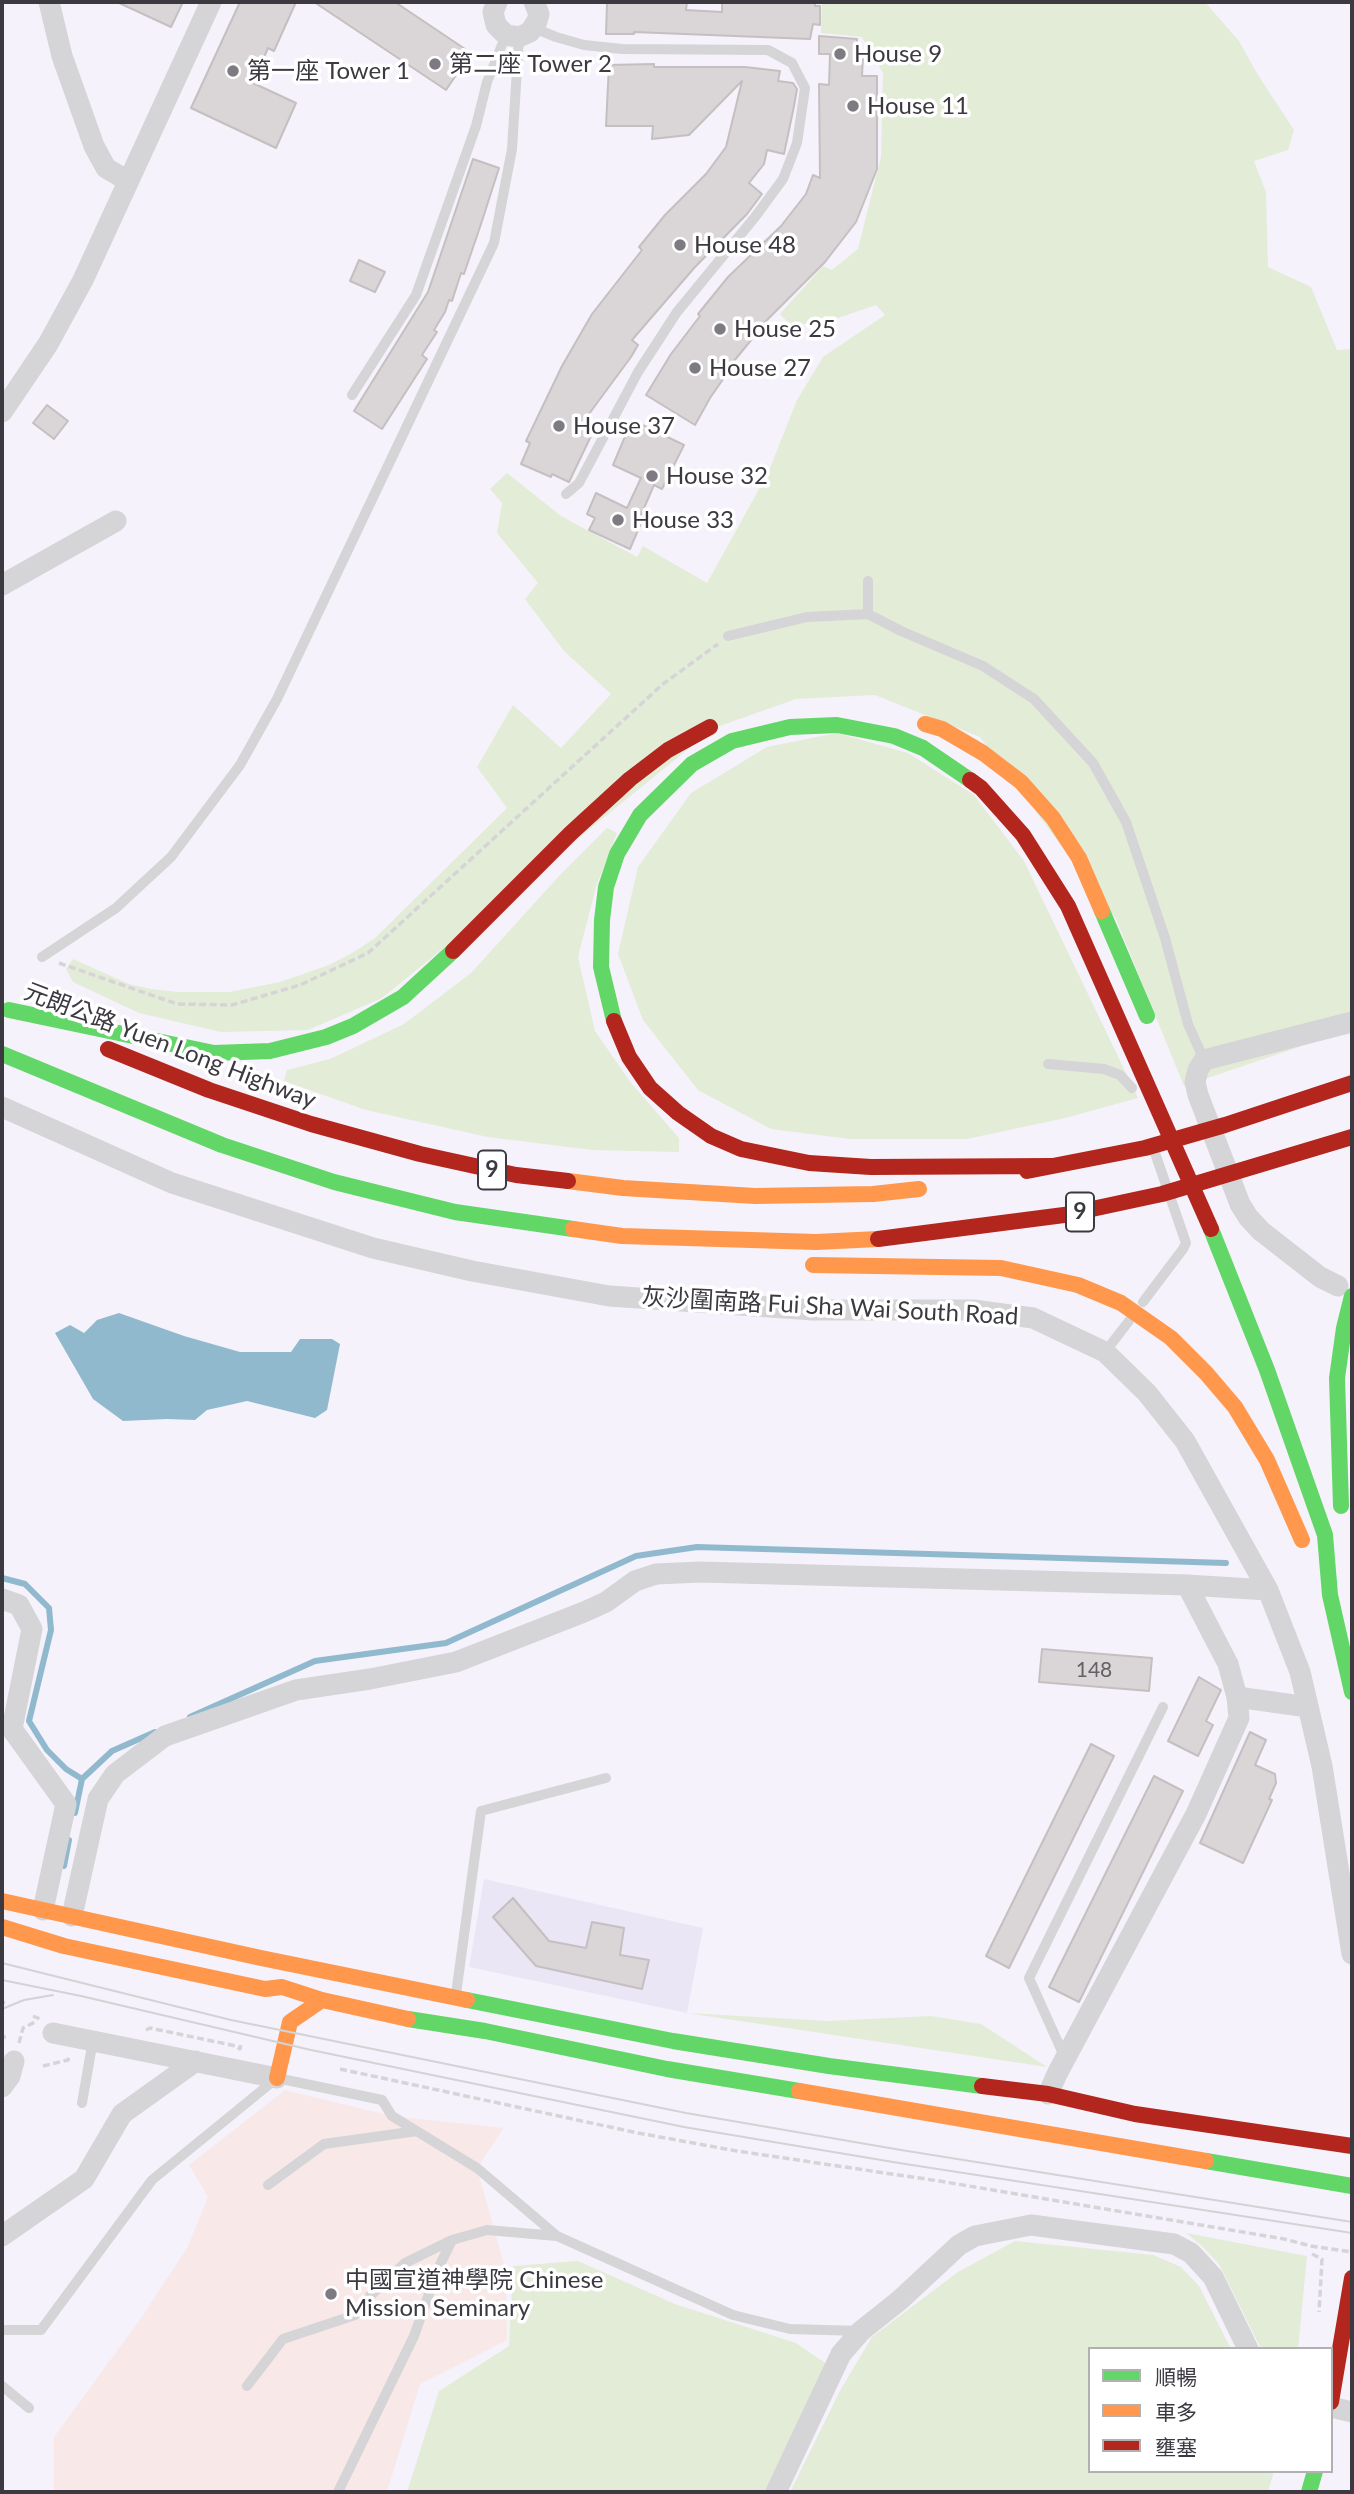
<!DOCTYPE html>
<html>
<head>
<meta charset="utf-8">
<style>
  body { margin:0 }
  #map { position:relative; width:1354px; height:2494px; overflow:hidden; background:#f5f2fb; font-family:Lato,"Noto Sans TC",sans-serif }
  canvas { display:block }
  .frame { position:absolute; inset:0; border:4px solid #3c3941; pointer-events:none }
  .legend { position:absolute; left:1088px; top:2347px; width:245px; height:126px; box-sizing:border-box; background:#fff; border:2px solid #b1b0b3; margin:0; padding:9px 12px; list-style:none; font-size:21px; color:#3c3941 }
  .legend li { display:flex; align-items:center; gap:14px; height:35px }
  .legend b { width:35px; border:2px solid #b1b0b3 }
</style>
</head>
<body>
<div id="map">
<canvas width="1354" height="2494"></canvas>
<div class="frame"></div>
<ul class="legend">
<li><b style="height:9px;background:#63d668"></b>順暢</li>
<li><b style="height:9px;background:#ff974d"></b>車多</li>
<li><b style="height:9px;background:#b3261e"></b>壅塞</li>
</ul>
</div>
<script>
const c = document.querySelector('canvas').getContext('2d');
c.lineJoin = 'round';
function fillPath(path, color) { c.fillStyle = color; c.fill(path, 'evenodd'); }
const poly = rows => new Path2D(rows.map(r => 'M' + r).join(''));
function strokePath(path, color, width, dash) { c.strokeStyle = color; c.lineWidth = width; c.lineCap = dash ? 'butt' : 'round'; c.setLineDash(dash || []); c.stroke(path); }
function write(font, color, halo, rows, align = 'center') {
  c.font = font + ' Lato,"Noto Sans TC",sans-serif'; c.lineWidth = 7; c.setLineDash([]); c.textBaseline = 'middle'; c.strokeStyle = halo; c.fillStyle = color; for (const [text, x, y, turn = 0] of rows) {
    c.save(); c.translate(x, y); c.rotate((+turn || 0) * Math.PI / 180); c.textAlign = isNaN(turn) ? turn : align; if (halo) c.strokeText(text, 0, 0); c.fillText(text, 0, 0); c.restore();
  }
}
fillPath(poly([
  [484,1879,703,1928,687,2013,469,1967]
]), '#eae6f6');
fillPath(poly([
  [285,2090,392,2116,504,2128,477,2168,506,2271,507,2340,420,2384,387,2492,54,2492,54,2437,141,2318,187,2248,208,2197,189,2165]
]), '#f8e9e8');
fillPath(poly([
  [822,2,1205,2,1239,41,1258,75,1294,130,1288,150,1254,161,1266,192,1268,267,1311,287,1337,350,1352,349,1352,1029,1184,1086,1116,919,980,737,875,695,796,699,714,728,382,998,308,1030,221,1032,139,1013,73,982,66,969,73,959,129,984,151,989,177,992,229,992,280,982,329,965,352,953,374,939,507,808,477,767,513,705,561,748,611,694,564,651,525,599,538,583,497,533,502,503,490,489,507,473,561,516,637,557,643,546,707,583,768,473,797,400,823,357,885,315,876,305,829,321,819,317,794,329,780,314,823,266,832,270,858,249,881,157,883,73,862,37,821,33],
  [837,733,908,753,974,795,1024,861,1138,1098,1065,1118,967,1139,850,1139,771,1129,698,1090,643,1020,618,954,638,867,691,793,767,747],
  [607,828,617,833,596,887,578,957,595,1031,631,1083,679,1138,679,1152,592,1150,488,1137,366,1110,284,1081,287,1070,330,1059,404,1024,471,973,559,876],
  [687,2013,827,2021,931,2016,981,2024,1047,2067],
  [1186,2233,1307,2256,1298,2349,1261,2349,1219,2264,1201,2245],
  [1015,2241,1153,2255,1181,2267,1199,2286,1231,2349,1090,2349,1090,2471,1274,2471,1268,2492,790,2492,841,2389,872,2337,958,2272],
  [578,2261,675,2304,796,2343,831,2367,768,2492,407,2492,439,2391,509,2346,513,2266]
]), '#e3ecd7');
fillPath(poly([
  [119,1313,184,1336,240,1352,291,1352,300,1339,332,1339,340,1344,327,1410,315,1418,247,1401,207,1410,195,1420,167,1419,123,1421,93,1399,55,1333,70,1325,84,1333,97,1320]
]), '#90b9ce');
strokePath(poly([
  [2,1578,25,1584,49,1608,51,1630,29,1721,47,1750,66,1769,82,1779],
  [190,1717,315,1661,446,1643,636,1556,697,1547,1226,1563],
  [75,1813,82,1779,112,1751,155,1732],
  [64,1866,69,1840]
]), '#90b9ce', 6);
const building = poly([
  [117,2,183,2,171,27,117,2],
  [240,2,296,2,274,51,268,48,253,83,296,103,276,148,191,108,240,2],
  [314,2,395,2,471,53,446,90,314,2],
  [607,2,687,2,686,10,722,12,722,2,815,2,815,6,820,6,820,25,813,24,810,39,634,32,634,34,606,34,607,2],
  [819,36,857,39,857,56,863,56,862,76,877,76,877,169,856,222,825,262,760,327,761,328,734,361,735,362,710,398,695,425,646,395,671,354,700,316,698,314,728,277,781,226,806,194,813,175,820,178,819,84,829,85,830,54,819,54,819,36],
  [654,64,654,67,745,67,780,71,778,81,793,83,797,89,794,106,784,154,767,150,764,164,749,183,762,194,747,214,695,267,632,340,638,345,631,357,586,418,589,420,584,428,592,434,569,482,552,474,551,477,521,464,530,443,526,441,562,366,592,314,642,250,639,247,665,215,706,174,726,147,742,81,689,135,652,139,653,126,606,126,609,65,654,64],
  [473,159,499,168,482,221,464,274,461,273,452,301,449,300,445,312,434,330,437,332,422,355,427,359,382,429,354,411,428,292,473,159],
  [359,260,385,272,375,292,350,281,359,260],
  [47,405,68,421,54,439,33,423,47,405],
  [632,420,684,445,662,489,654,485,641,515,644,516,630,549,589,530,595,518,587,514,596,493,627,508,641,478,613,465,632,420],
  [1042,1649,1152,1658,1149,1691,1039,1682,1042,1649],
  [1199,1677,1221,1690,1206,1721,1213,1725,1198,1756,1168,1741,1199,1677],
  [1250,1732,1266,1740,1255,1765,1275,1774,1276,1783,1269,1799,1272,1800,1243,1863,1200,1843,1250,1732],
  [1091,1744,1114,1756,1009,1968,986,1956,1091,1744],
  [1154,1776,1183,1791,1079,2002,1049,1987,1154,1776],
  [513,1898,549,1941,586,1948,592,1922,624,1928,620,1955,649,1960,642,1989,536,1966,493,1917,513,1898]
]);
fillPath(building, '#dad5d7');
strokePath(building, '#c5bfc1', 2);
strokePath(poly([
  [59,963,177,1004,232,1005,300,985,368,953,663,684,718,644],
  [2,2002,5,2003],
  [33,2016,40,2019],
  [146,2030,150,2028,236,2046,240,2049,241,2042],
  [2,2037,6,2037],
  [19,2043,23,2028,37,2021],
  [43,2066,68,2060,69,2056],
  [340,2069,638,2133,737,2151,939,2181,1284,2239,1311,2246,1352,2252],
  [1312,2254,1322,2259,1319,2312]
]), '#d6d4d7', 3.5, [7, 3.5]);
strokePath(poly([
  [534,28,556,37,584,45,622,49,768,50,792,63,805,88,797,143,783,179,755,217,677,312,638,372,579,483,566,494],
  [352,395,416,295,476,126,487,82,506,35],
  [868,581,868,614,901,631,983,666,1034,699,1093,763,1126,822,1165,938,1188,1024,1204,1060],
  [728,636,807,617,868,614],
  [42,957,116,908,171,857,240,765,277,699,494,243,512,149,519,37],
  [1048,1064,1104,1069,1120,1075,1132,1088],
  [1143,1302,1183,1249,1186,1243,1155,1153],
  [1105,1352,1129,1321],
  [456,1994,481,1811,606,1778],
  [1065,2058,1029,1978,1163,1707],
  [82,2103,93,2040],
  [268,2185,324,2144,417,2131],
  [2,2330,41,2330,152,2180,277,2078,382,2100,392,2116,477,2168,557,2236],
  [2,2386,29,2408],
  [247,2386,283,2339,355,2315,369,2297,405,2263,452,2240,487,2230,557,2236,733,2315,790,2329,861,2331],
  [338,2492,414,2336,437,2271,452,2240]
]), '#d5d4d6', 10);
strokePath(poly([
  [49,2,62,56,94,146,106,168,128,181],
  [497,2,493,12,496,25,506,35,519,37,530,32,537,21,539,14,534,2],
  [2,412,48,344,83,280,211,2],
  [2,585,116,521],
  [2,1107,172,1183,373,1248,472,1271,609,1296,813,1310,973,1310,1033,1318,1105,1352,1147,1393,1185,1441,1268,1590,1300,1672,1322,1766,1352,1954],
  [1338,1286,1320,1277,1261,1231,1248,1217,1240,1204,1198,1095,1195,1082,1198,1070,1204,1060,1352,1022],
  [2,1599,19,1605,32,1629,12,1729,66,1804,43,1910],
  [1237,1697,1308,1707],
  [72,1916,98,1799,115,1774,165,1736,296,1690,370,1679,456,1662,584,1612,606,1602,635,1581,656,1574,700,1572,1187,1585,1268,1590],
  [53,2033,277,2078],
  [2,2087,10,2076,14,2061],
  [1048,2094,1058,2072,1196,1814,1239,1718,1237,1697,1228,1664,1187,1585],
  [2,2236,84,2179,122,2114,196,2061],
  [1331,2407,1352,2412],
  [776,2492,841,2354,861,2331,900,2300,959,2245,975,2236,1031,2225,1174,2244,1191,2253,1213,2277,1248,2349]
]), '#d5d4d6', 21);
strokePath(poly([
  [1102,911,1147,1016],
  [9,1010,214,1053,270,1051,326,1037,353,1026,403,997,453,951],
  [614,1021,601,967,602,920,606,887,617,854,640,815,692,764,732,741,790,727,837,725,894,736,923,748,970,780],
  [2,1054,222,1145,334,1182,455,1212,573,1229],
  [1211,1229,1267,1370,1325,1535,1330,1595,1352,1692],
  [1341,1506,1337,1378,1344,1328,1352,1296],
  [467,2000,673,2041,829,2066,982,2086],
  [408,2019,485,2031,667,2069,799,2091],
  [1206,2161,1352,2186],
  [1309,2492,1315,2471]
]), '#63d668', 16);
strokePath(poly([
  [925,724,942,729,983,753,1021,782,1053,818,1079,858,1102,911],
  [568,1181,623,1188,755,1196,873,1194,919,1189],
  [573,1229,622,1236,816,1242,878,1239],
  [813,1265,1001,1268,1078,1285,1121,1303,1171,1338,1206,1373,1235,1407,1267,1460,1302,1540],
  [2,1901,261,1958,467,2000],
  [2,1927,64,1946,265,1989,282,1987,322,2000,408,2019],
  [277,2078,290,2022,322,2000],
  [799,2091,1206,2161]
]), '#ff974d', 16);
strokePath(poly([
  [970,780,981,788,1023,835,1068,906,1211,1229],
  [453,951,571,833,630,779,668,750,710,727],
  [614,1021,629,1057,650,1088,678,1113,711,1136,741,1149,809,1163,871,1167,1051,1166],
  [108,1049,209,1090,311,1124,420,1154,516,1175,568,1181],
  [1027,1171,1145,1148,1225,1125,1352,1083],
  [878,1239,1064,1215,1162,1194,1352,1137],
  [982,2086,1048,2094,1135,2114,1352,2146],
  [1331,2402,1352,2278]
]), '#b3261e', 16);
strokePath(poly([
  [2,1963,231,2020,686,2113,901,2150,1352,2222],
  [2,1980,81,1996,311,2050,684,2127,899,2163,1352,2233],
  [2,2009,24,2000,53,1995]
]), '#d3d3d5', 2);
for (const [x, y, r, color] of [
  [840,54,7,"#7d7a82"],
  [435,64,7,"#7d7a82"],
  [233,71,7,"#7d7a82"],
  [853,106,7,"#7d7a82"],
  [680,245,7,"#7d7a82"],
  [720,329,7,"#7d7a82"],
  [695,368,7,"#7d7a82"],
  [559,426,7,"#7d7a82"],
  [652,476,7,"#7d7a82"],
  [618,520,7,"#7d7a82"],
  [331,2294,7,"#7d7a82"]
]) { const dot = new Path2D(); dot.arc(x, y, r, 0, 2 * Math.PI); c.fillStyle = color; c.fill(dot); strokePath(dot, '#fff', 2.5); }
write('21px', '#646066', null, [
  ["148",1094,1670]
]);
for (const [x, y, w] of [
  [492,1170,28],
  [1080,1212,28]
]) { const box = new Path2D(); box.roundRect(x - w / 2, y - 19.5, w, 39, 5); c.fillStyle = '#fff'; c.fill(box); strokePath(box, '#3c3941', 2); }
write('bold 23px', '#3c3941', null, [
  ["9",492,1170],
  ["9",1080,1212]
]);
write('24px', '#3c3941', '#fff', [
  ["House 9",854,54],
  ["第二座 Tower 2",449,64],
  ["第一座 Tower 1",247,71],
  ["House 11",867,106],
  ["House 48",694,245],
  ["House 25",734,329],
  ["House 27",709,368],
  ["House 37",573,426],
  ["House 32",666,476],
  ["House 33",632,520],
  ["中國宣道神學院 Chinese",345,2280],
  ["Mission Seminary",345,2308]
], 'left');
write('24px', '#3c3941', '#fff', [
  ["元朗公路 Yuen Long Highway",170,1046,21],
  ["灰沙圍南路 Fui Sha Wai South Road",830,1307,3]
]);
</script>
</body>
</html>
